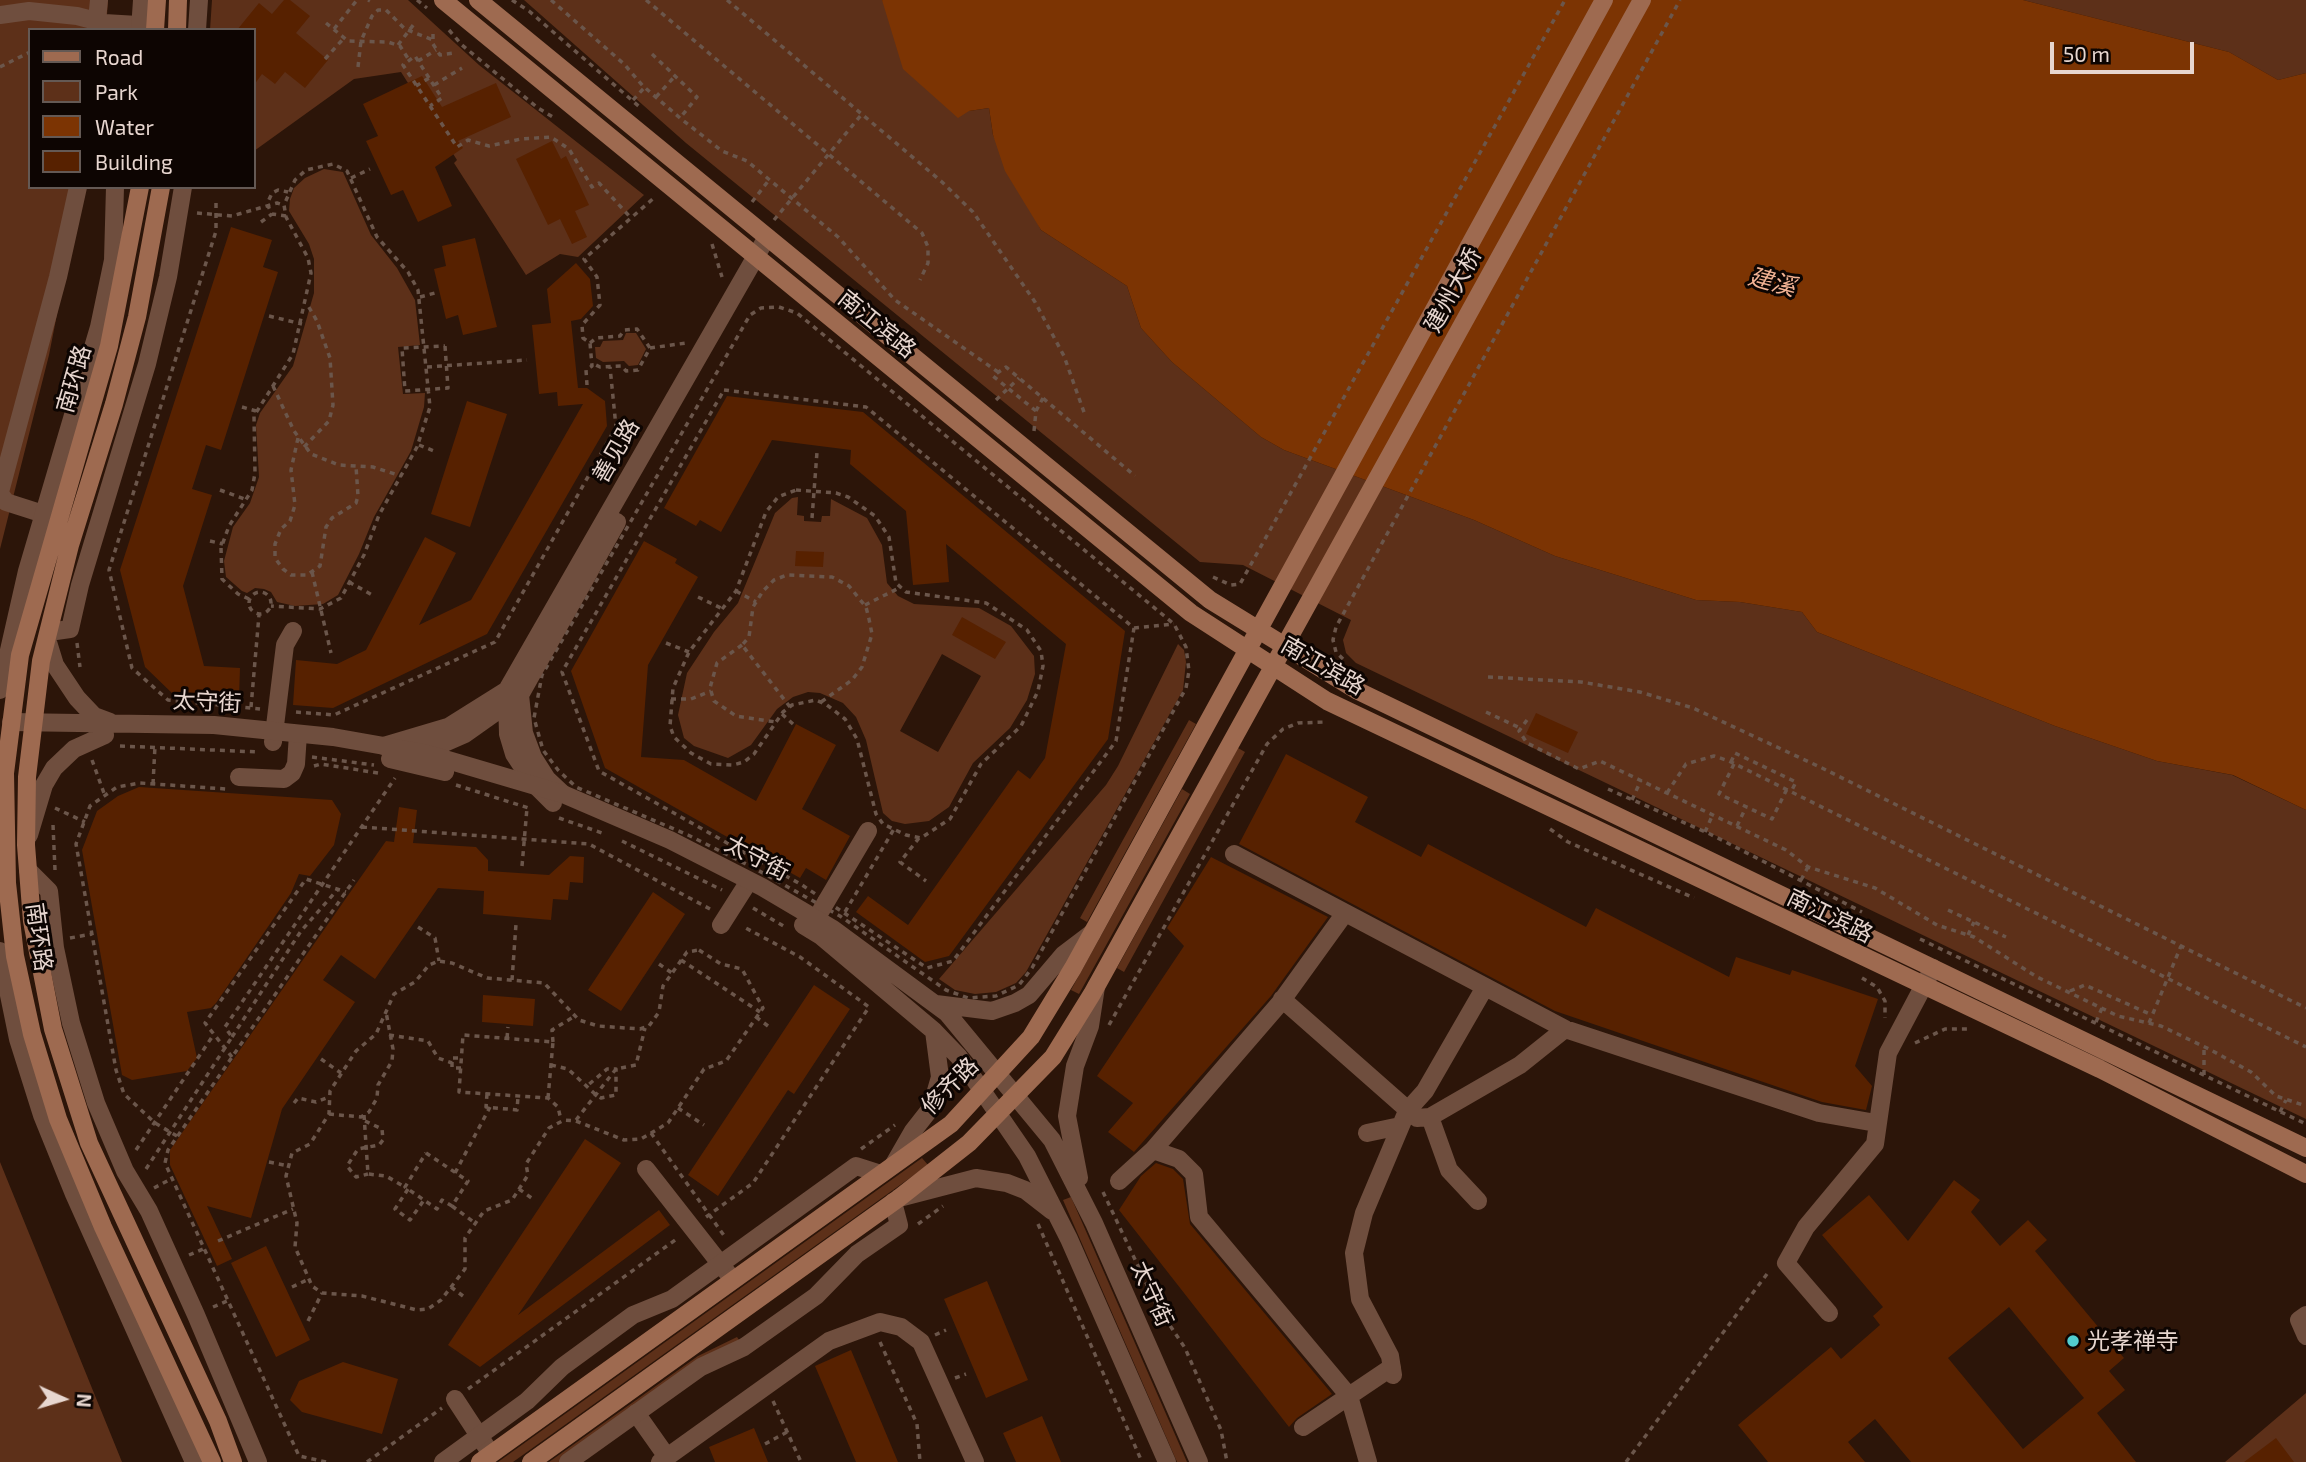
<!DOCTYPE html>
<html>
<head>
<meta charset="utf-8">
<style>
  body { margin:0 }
  #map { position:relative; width:2306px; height:1462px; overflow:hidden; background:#2c1509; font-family:"Exo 2",sans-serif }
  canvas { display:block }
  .legend { position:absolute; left:28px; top:28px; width:228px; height:161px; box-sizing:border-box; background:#0d0502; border:2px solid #645954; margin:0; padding:9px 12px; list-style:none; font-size:21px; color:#e7d6cf }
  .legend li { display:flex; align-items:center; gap:14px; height:35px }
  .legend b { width:35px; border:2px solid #645954 }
  .north { position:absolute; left:28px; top:1364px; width:70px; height:70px; -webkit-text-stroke:5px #0d0502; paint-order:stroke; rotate:94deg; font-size:19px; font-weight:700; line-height:28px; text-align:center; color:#e7d6cf }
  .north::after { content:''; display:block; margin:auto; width:24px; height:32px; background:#e7d6cf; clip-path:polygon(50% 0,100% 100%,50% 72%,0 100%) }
  .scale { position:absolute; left:2050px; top:42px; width:144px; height:32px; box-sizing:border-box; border:4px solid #e7d6cf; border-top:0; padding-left:9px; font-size:21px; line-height:24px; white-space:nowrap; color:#e7d6cf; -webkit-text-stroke:5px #0d0502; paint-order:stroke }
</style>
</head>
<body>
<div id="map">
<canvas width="2306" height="1462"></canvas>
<ul class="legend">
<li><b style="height:9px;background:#9e6a50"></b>Road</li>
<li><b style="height:19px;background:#5d3019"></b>Park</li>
<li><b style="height:19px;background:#7c3403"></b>Water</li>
<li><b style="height:19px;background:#572100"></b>Building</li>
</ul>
<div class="north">N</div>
<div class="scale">50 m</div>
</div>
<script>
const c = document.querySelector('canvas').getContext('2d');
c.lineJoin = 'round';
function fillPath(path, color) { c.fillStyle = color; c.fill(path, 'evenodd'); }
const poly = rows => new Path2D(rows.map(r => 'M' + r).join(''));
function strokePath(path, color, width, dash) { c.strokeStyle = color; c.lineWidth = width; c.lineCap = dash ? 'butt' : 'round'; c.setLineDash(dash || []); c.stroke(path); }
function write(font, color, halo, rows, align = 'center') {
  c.font = font + ' "Exo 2","Noto Sans SC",sans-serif'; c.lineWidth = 6; c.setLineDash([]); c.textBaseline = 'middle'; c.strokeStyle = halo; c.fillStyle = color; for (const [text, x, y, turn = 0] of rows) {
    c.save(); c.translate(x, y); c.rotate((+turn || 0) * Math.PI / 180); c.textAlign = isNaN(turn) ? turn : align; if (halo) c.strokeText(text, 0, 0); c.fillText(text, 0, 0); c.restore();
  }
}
fillPath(poly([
  [0,0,108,0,106,30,30,30,30,187,82,187,49,355,0,549],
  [212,0,408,0,479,65,644,195,578,257,560,254,526,275,454,163,457,160,401,72,354,79,254,151,254,30,210,30],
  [524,0,882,0,969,111,989,108,993,135,1041,230,1127,286,1141,328,1172,362,1261,437,1284,450,1474,520,1555,556,1613,574,1696,600,1740,602,1802,612,1817,632,2055,726,2157,761,2232,775,2306,810,2306,1119,1356,663,1346,653,1343,640,1351,620,1243,565,1200,562,686,143],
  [2023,0,2306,0,2306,73,2278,80,2229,52],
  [324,169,343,172,371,235,397,268,415,300,420,345,398,347,403,394,425,393,424,407,411,451,374,517,359,554,338,595,323,604,295,606,277,602,271,592,264,589,255,588,247,593,242,591,226,577,224,561,233,527,250,503,259,477,256,425,260,413,293,366,314,293,314,259,309,244,289,211,290,199,294,188,305,178],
  [626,333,636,333,646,349,638,365,629,366,624,361,603,362,596,358,595,347,600,347,603,341,623,340],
  [798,497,797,515,804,516,804,521,821,522,822,516,830,516,831,499,867,518,882,545,887,583,898,596,914,604,979,608,1011,626,1034,656,1035,674,1027,700,1010,728,973,763,949,807,929,821,905,824,892,821,883,813,866,740,856,717,843,703,820,693,808,692,793,697,777,709,751,745,728,758,694,746,684,738,678,715,687,673,714,632,738,603,775,513,792,498],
  [942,654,981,676,938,752,900,731],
  [1178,644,1184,650,1186,662,1183,690,1026,972,1016,983,996,992,975,994,955,990,939,979,1106,785,1118,766],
  [1189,720,1196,724,1087,922,1080,918],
  [1238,748,1245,752,1124,972,1117,968],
  [1182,789,1190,794,1079,994,1071,990],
  [922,1158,928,1165,513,1462,498,1462],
  [0,1162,122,1462,0,1462],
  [1071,1197,1187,1462,1177,1462,1063,1200],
  [737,1337,741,1343,561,1462,549,1462,698,1356],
  [2306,1393,2306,1462,2225,1462]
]), '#5d3019');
fillPath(poly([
  [882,0,2023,0,2229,52,2278,80,2306,73,2306,810,2233,775,2157,761,2055,726,1817,632,1802,612,1740,602,1696,600,1613,574,1555,556,1474,520,1284,450,1261,437,1172,362,1141,328,1127,286,1041,230,1005,171,993,135,989,108,969,111,958,118,903,69]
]), '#7c3403');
fillPath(poly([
  [284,0,290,0,310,16,296,33,328,60,305,88,285,72,275,84,262,74,254,85,254,30,237,30,259,3,272,14],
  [422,76,442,107,496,83,511,117,458,141,463,148,435,167,452,206,418,222,403,190,391,195,366,141,378,136,363,104],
  [552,141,561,159,566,156,589,205,575,211,587,237,572,244,560,219,548,225,516,159],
  [231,227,272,240,263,267,278,272,221,450,206,445,192,489,212,495,183,586,204,666,240,668,239,699,174,695,145,667,120,570],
  [475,238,497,327,463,335,458,315,446,319,434,269,446,266,442,246],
  [576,263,590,279,593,306,581,319,571,321,578,388,587,388,605,401,607,426,487,634,333,708,293,705,296,660,337,664,366,650,425,537,456,553,419,625,471,600,583,404,558,406,557,392,539,394,532,325,551,323,547,289],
  [727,396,863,412,1125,631,1108,739,949,956,925,962,856,912,868,896,908,925,1018,770,1030,779,1045,758,1066,644,946,544,949,582,913,585,906,511,850,464,851,450,772,440,721,532,700,520,696,526,664,508],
  [467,401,507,414,470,527,431,514],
  [644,541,677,559,675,563,698,577,648,665,641,757,684,760,756,801,796,724,836,745,802,809,850,836,826,880,806,868,800,878,605,768,571,671],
  [796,551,824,552,823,567,795,566],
  [962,617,1006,642,995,659,952,635],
  [1536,713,1578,732,1568,753,1526,734],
  [1286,754,1368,797,1355,822,1421,857,1428,844,1586,927,1596,908,1729,977,1736,957,1790,975,1792,970,1878,999,1855,1066,1872,1086,1866,1110,1822,1102,1555,1011,1239,844],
  [139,787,332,800,341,814,334,845,310,876,299,874,291,893,216,1003,211,1008,187,1012,197,1058,187,1071,132,1080,122,1075,82,850,97,811,118,796],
  [399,807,417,810,413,843,476,847,488,860,488,871,549,875,570,856,584,857,583,883,570,882,568,900,553,899,551,920,483,914,484,891,438,888,375,979,341,955,323,980,355,1002,282,1109,251,1218,207,1206,232,1259,217,1266,170,1165,170,1150,386,841,394,842],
  [1211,857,1328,917,1271,996,1134,1152,1108,1132,1133,1103,1097,1076,1184,946,1167,928],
  [653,892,685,914,621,1011,588,990],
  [814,985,850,1009,794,1094,788,1090,718,1196,688,1175],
  [483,995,535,999,533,1026,482,1022],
  [585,1139,621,1163,518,1315,659,1210,670,1225,480,1367,448,1345],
  [1156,1163,1173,1169,1183,1179,1190,1224,1332,1394,1297,1418,1289,1427,1119,1210,1141,1176],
  [1954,1180,1980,1200,1971,1212,2000,1246,2028,1220,2047,1240,2035,1251,2124,1358,2109,1371,2125,1390,2097,1413,2136,1462,1911,1462,1875,1419,1848,1442,1865,1462,1768,1462,1738,1425,1831,1347,1841,1359,1880,1325,1873,1316,1883,1307,1822,1235,1869,1195,1908,1241],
  [2009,1307,2084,1398,2023,1449,1948,1358],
  [266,1246,310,1340,276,1357,231,1263],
  [987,1281,1028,1380,986,1398,944,1299],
  [851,1350,898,1462,856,1462,815,1366],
  [343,1362,398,1379,382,1434,302,1412,290,1400,299,1381],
  [1042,1416,1061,1462,1016,1462,1003,1433],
  [754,1428,768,1462,715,1462,709,1447],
  [2276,1438,2294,1462,2244,1462]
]), '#572100');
strokePath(poly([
  [368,0,370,1],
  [417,0,427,8],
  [512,0,529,11,642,109],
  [551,0,624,64,643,86,680,118,722,151,747,161,838,237,895,300,998,372],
  [646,0,922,233,928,247,928,263,920,280],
  [727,0,942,182,973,212,1035,302,1064,356,1085,415],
  [326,23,348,41,388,42,400,46,409,60],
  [334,29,357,0],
  [449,30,462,45,538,108,556,119],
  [433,34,433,44,440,55,454,53],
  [398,45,414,24],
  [652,54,697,97,680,118],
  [325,59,344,38],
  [418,61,436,50],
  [0,67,30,52],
  [358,67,361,41,372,16,378,10,386,10,405,29,433,40],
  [429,78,415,56,403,65,457,147,468,140,489,146,521,139,551,137,569,149,592,187,599,183,631,218],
  [434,85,462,68],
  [416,86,429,78,442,98,430,106],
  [656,97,675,76],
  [633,100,645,87],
  [351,178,370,169],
  [752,202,769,180],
  [216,203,216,231,109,570,132,668,168,700,260,709],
  [197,213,232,216,277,203,284,205],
  [286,216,272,214,267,204,272,193,278,190,288,192],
  [774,220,862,114],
  [261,222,272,214],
  [712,244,722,277],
  [420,297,435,293],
  [779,307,797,313,1174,624,1186,647,1189,671,1186,688,1032,968,1019,985,996,996,968,998,946,990,840,916,752,867,688,835,576,787,558,770,543,750,534,718,542,675,750,315,761,308,779,307],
  [269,316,302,324],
  [590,343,596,338,620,336,624,330,637,329,650,348,638,370,626,371,622,366,600,367,592,363],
  [445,346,448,388,405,391,402,348,445,346],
  [650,348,686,343],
  [427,367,527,360],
  [587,385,586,370,592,366,590,343,583,338,582,325,600,305,597,277,584,259,655,197],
  [273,386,294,431,311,454,339,465,373,467,401,476],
  [724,390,866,407,1134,628,1116,741,953,961,927,968,802,885,599,771,562,672,724,390],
  [996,400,1019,378],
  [242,407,256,411],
  [1036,411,993,376,1006,367,1135,476],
  [1034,431,1036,411,1043,398],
  [298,438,291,470,295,505,290,521,281,529,275,544,275,558,283,569,291,575,307,575,320,566,326,527,332,518,356,503,358,496,356,466],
  [419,445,434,451],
  [304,447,329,421,333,405,330,358,317,321,307,304],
  [220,490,247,500],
  [796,490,836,493,848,497,875,516,889,537,896,583,906,592,986,603,1027,630,1041,651,1043,666,1038,691,1021,726,981,764,950,819,921,838,906,835,883,824,876,814,857,739,845,719,827,705,816,700,792,705,783,712,754,754,744,762,733,765,711,764,691,753,674,737,670,726,673,688,689,652,736,591,766,512,778,497,796,490],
  [812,518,817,452],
  [210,541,223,544],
  [312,572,331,653],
  [1213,577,1231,585,1240,584,1565,0],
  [349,582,374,596],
  [736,591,756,602],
  '249 603a11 11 0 1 1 22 0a11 11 0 1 1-22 0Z',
  [698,597,723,609],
  [249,599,238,594,222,579,221,548,229,526,252,490,255,473,254,416,293,354,311,273,308,258,286,217,284,205,295,180,306,170,333,164,347,171,377,237,408,272,418,290,430,407,417,447,379,515,364,555,341,598,320,609,271,606],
  [865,605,901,587],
  [1134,628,1174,624],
  [77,643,80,667],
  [666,643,689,652],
  [742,645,717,663,710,688,714,701,736,716,776,722],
  [1343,659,1336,652,1333,640,1336,627,1680,0],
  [1488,677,1581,682,1640,692,1693,708,1822,768,2306,1008],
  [671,699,691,699,711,691],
  [251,707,259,615],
  [790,707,742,645,749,637,753,607,763,591,774,580,787,575,832,577,849,586,866,607,869,619,872,634,862,667,852,680,821,702],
  [296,712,334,715,495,642,616,427,610,367],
  [1486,712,1520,728],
  [782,714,793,724],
  [1527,720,1519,731,1527,743,1579,769,1600,761,1786,850,1808,867,1875,888,1937,925,1974,937,2037,977,2118,1016,2161,1026,2209,1049,2251,1072,2276,1096,2306,1106],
  [120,746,259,752],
  [312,757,374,765],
  [92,760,105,796],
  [1731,762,1735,753,1796,782,1791,792],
  [1734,764,1719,794,1772,819,1787,789],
  [314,766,321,764,378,773],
  [153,784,155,746],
  [456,785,532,809],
  [1608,789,1710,834,1862,912],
  [1667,793,1686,764,1714,756,1729,761,2306,1047],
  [1632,800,1641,780],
  [55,808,85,822],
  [559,818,605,834],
  [53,825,55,870],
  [1737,826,1746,807],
  [362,827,589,844,710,909],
  [1550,829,1568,842,1694,898],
  [1705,832,1713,814],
  [919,838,900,862,926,881],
  [622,841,722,890],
  [522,866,527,808],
  [1801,880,1808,867],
  [753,908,785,927],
  [1948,910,2006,937],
  [845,912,894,829],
  [418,927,435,938,439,961],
  [1968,935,1974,922],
  [70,938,92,934],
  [1920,939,2306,1124],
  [699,950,721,964,742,969,763,1008,726,1061,704,1069,668,1123,641,1139,624,1140,576,1121,564,1120,549,1128,526,1164,528,1175,512,1200,484,1211,465,1238,465,1269,441,1300,428,1309,417,1310,362,1296,322,1293,312,1286,295,1247,297,1223,286,1176,292,1153,310,1144,329,1114,330,1091,356,1051,376,1034,394,994,415,982,429,965,439,961,452,963,487,978,544,983,579,1020,598,1026,640,1029,649,1026,659,1012,663,986,687,952,699,950],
  [681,960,760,1012],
  [659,964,672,973],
  [1862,978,1877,987,1885,1001,1885,1018],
  [512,980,516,924],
  [2070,991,2085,985,2152,1015],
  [756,1017,768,1026],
  [2096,1022,2102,1008],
  [2149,1023,2181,946],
  [1109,1025,1267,744,1283,729,1298,723,1326,722],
  [389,1035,428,1041,438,1058,452,1063],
  [232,1037,301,931,338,889],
  [507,1038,508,1027],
  [553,1042,552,1030,575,1016],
  [1915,1043,1945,1029,1971,1029],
  [321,1059,341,1073],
  [551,1065,568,1069,596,1095,601,1098,616,1095,616,1069,607,1069,587,1086],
  [461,1068,452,1068,452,1058,462,1058],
  [2204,1075,2204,1046],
  [487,1094,486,1107,517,1110,518,1097],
  [548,1098,553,1042,463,1035,459,1092,548,1098,558,1107,561,1120],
  [294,1103,298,1098,316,1102,329,1097],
  [678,1108,704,1125],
  [2280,1112,2286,1100],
  [329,1114,361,1117,369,1112,377,1098,378,1085,392,1061,393,1049,386,1012],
  [364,1115,368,1174,386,1176,405,1187],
  [576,1120,616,1069,636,1065,645,1028],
  [365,1121,382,1129,383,1140,379,1145,358,1149,347,1166,356,1177,368,1174],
  [651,1133,725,1237],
  [177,1136,155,1123,124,1094,116,1070,76,844,90,806,117,787,140,783,226,789],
  [861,1149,895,1125],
  [136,1150,214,1034],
  [426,1153,468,1181,452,1206,442,1200,437,1209,405,1187,426,1153],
  [269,1162,289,1166],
  [146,1169,232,1037,225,1027,395,778],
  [455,1173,490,1107],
  [154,1188,171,1179],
  [408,1189,395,1209,410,1220,424,1200],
  [519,1189,533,1199],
  [1103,1192,1157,1306,1185,1348,1221,1430,1227,1462],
  [452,1206,475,1223],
  [706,1217,753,1183,869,1007,800,957,742,926],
  [918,1224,943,1206],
  [1038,1224,1142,1462],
  [218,1241,293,1209],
  [189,1255,203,1249],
  [292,1287,309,1279],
  [451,1287,467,1299],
  [213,1307,227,1301],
  [308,1321,322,1293],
  [935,1335,946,1330],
  [880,1342,917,1424,920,1462],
  [955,1378,966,1374],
  [468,1389,678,1238],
  [773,1401,801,1462],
  [765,1444,787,1432],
  [326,1462,299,1456,165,1163,168,1150,354,880],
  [367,1462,442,1408],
  [1626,1462,1770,1270]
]), '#6b564b', 3.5, [5, 5]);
strokePath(poly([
  [0,15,29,11,77,16,104,23,155,26],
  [96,30,99,0],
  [0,492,58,277,78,187],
  [0,494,6,502,56,518],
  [520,695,524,733,533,757,547,779,563,794],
  [507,697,508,734,514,754,533,783,553,803],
  [273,742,285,645,293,631],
  [384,746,448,727,507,690,767,237],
  [417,755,465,734,520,695,617,522],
  [239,777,284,779,292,773,296,764,298,734],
  [1234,854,1565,1029,1819,1113,1876,1123],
  [721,925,749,881],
  [810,929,868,831],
  [1282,999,1417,1118,1430,1117,1520,1065,1565,1029],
  [1430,1117,1449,1170,1478,1201],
  [1367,1133,1400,1126],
  [1153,1150,1179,1159,1194,1174,1199,1217,1349,1396,1368,1462],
  [646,1169,733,1280],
  [1119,1181,1153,1150,1280,1003,1345,913],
  [1829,1313,1786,1263,1806,1227,1875,1144,1888,1053,1933,968],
  [2306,1315,2299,1320,2306,1336],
  [1393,1375,1390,1356,1360,1299,1354,1253,1364,1213,1407,1111,1425,1091,1485,987],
  [455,1399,491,1454],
  [636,1413,667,1457],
  [1303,1427,1392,1367],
  [660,1462,829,1341,880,1322,901,1327,921,1342,975,1462]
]), '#6f4e3e', 18);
strokePath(poly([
  [140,30,142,0],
  [197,30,199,0],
  [49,632,70,629,80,585,147,364,168,277,183,187],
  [47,639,55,665,77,698,94,716,110,722],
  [0,690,27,571,99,327,113,260,115,187],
  [11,722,214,725,333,737,424,753,563,794,670,840,762,887,833,929,947,1013,1052,1140,1094,1223,1199,1462],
  [390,759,445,772],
  [29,835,44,785,54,768,74,749,105,735],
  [28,870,49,891,55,948,71,1023,96,1103,125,1171,149,1211,196,1315,258,1462],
  [803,925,821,936,934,1031,959,1057,1027,1156,1069,1239,1167,1462],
  [0,951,18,1039,42,1115,74,1194,194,1462],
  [936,1004,992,1011,1015,1003,1029,995,1063,955,1092,933],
  [894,1164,913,1131,931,1108,940,1077,934,1031],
  [1079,1178,1067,1116,1075,1066,1090,1026,1096,987],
  [899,1198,976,1178,1007,1183,1025,1190,1052,1211],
  [443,1462,527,1401,562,1367,633,1315,672,1299,856,1166,881,1174],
  [568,1462,701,1367,744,1347,816,1296,857,1254,899,1225,893,1202]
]), '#6f4e3e', 18);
strokePath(poly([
  [443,0,1191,613,1327,701,2100,1069,2306,1174],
  [478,0,1210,600,1358,691,2306,1148],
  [155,30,157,0],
  [177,30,178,0],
  [140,187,109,346,20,655,5,773,7,883,15,956,32,1034,58,1119,103,1227,212,1462],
  [161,187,137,317,114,404,70,545,41,661,27,777,26,845,32,921,53,1029,89,1143,218,1421,233,1462],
  [480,1462,951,1124,1031,1037,1073,968,1604,0],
  [531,1462,899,1198,969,1143,1053,1057,1092,994,1642,0]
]), '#9e6a50', 18);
strokePath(poly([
  [232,1057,205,1023,306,879,346,892]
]), '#6b564b', 3.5, [5, 5]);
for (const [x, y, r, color] of [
  [2073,1341,7,"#52cdcf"]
]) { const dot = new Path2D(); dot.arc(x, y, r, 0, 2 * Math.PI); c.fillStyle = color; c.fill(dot); strokePath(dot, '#0d0502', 2.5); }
write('23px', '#e7d6cf', '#0d0502', [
  ["建州大桥",1453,290,-61],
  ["南江滨路",877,324,39],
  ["南环路",74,379,-74],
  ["善见路",616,451,-60],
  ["南江滨路",1323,666,30],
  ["太守街",207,702,3],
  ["太守街",757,858,28],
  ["南江滨路",1830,916,26],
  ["南环路",39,937,82],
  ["修齐路",950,1086,-45],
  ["太守街",1152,1294,66]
]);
write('23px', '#e7d6cf', '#0d0502', [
  ["光孝禅寺",2087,1341]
], 'left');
write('italic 24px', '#f3b394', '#0d0502', [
  ["建溪",1772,282,15]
]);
</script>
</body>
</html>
